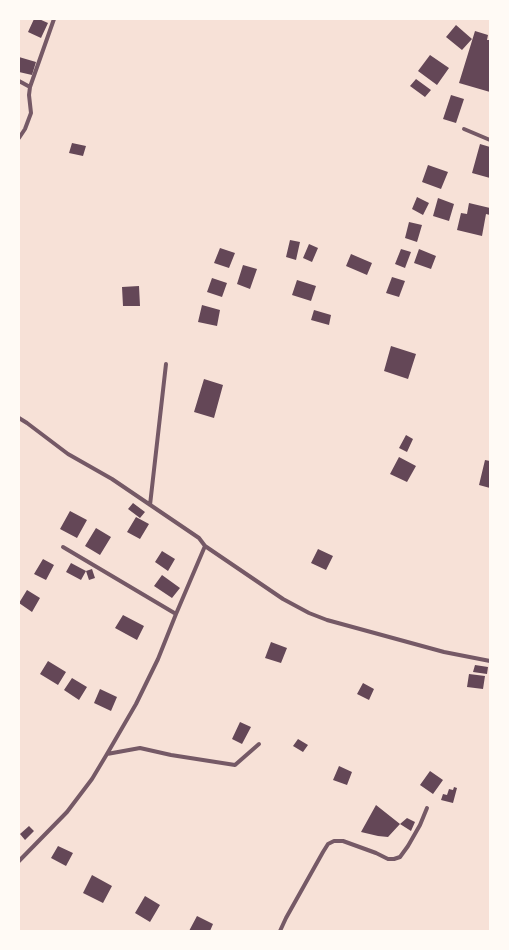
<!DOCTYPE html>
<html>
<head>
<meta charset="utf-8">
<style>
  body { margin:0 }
  #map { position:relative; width:509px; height:950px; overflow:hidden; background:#f7e1d7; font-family:"Asap Condensed",sans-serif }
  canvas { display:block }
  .frame { position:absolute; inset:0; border:20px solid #fffaf5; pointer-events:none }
</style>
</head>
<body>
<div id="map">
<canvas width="509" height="950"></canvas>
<div class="frame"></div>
</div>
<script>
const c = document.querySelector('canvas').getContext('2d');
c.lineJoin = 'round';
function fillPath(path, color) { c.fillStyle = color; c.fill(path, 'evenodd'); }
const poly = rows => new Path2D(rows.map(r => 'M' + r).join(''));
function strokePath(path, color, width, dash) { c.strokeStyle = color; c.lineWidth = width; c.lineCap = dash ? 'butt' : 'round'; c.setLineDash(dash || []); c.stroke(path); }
fillPath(poly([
  [34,19,39,19,48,23,41,38,28,32],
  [456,25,472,39,462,50,446,37],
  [475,31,488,35,487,40,490,40,490,92,459,83],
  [430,55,449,68,437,85,418,71],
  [19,57,36,62,32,75,19,72],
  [416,79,431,90,425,97,410,86],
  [451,95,464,99,456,123,443,119],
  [72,143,86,146,83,156,69,153],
  [480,144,490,147,490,178,472,173],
  [428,165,448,172,441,189,422,182],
  [417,197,429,203,423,215,412,209],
  [438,198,454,204,449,221,433,216],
  [469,203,490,208,490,215,486,214,482,236,457,230,461,213,467,214],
  [409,222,422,225,417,242,405,238],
  [290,240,300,242,296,260,286,257],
  [309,244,318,248,312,262,303,258],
  [220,248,235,253,229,268,214,263],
  [401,249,411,252,405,268,395,264],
  [419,249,436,256,431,269,414,263],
  [351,254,372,263,367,275,346,266],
  [243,265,257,269,250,289,237,284],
  [392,277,405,281,399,297,386,293],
  [212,278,227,283,222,297,207,292],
  [297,280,316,286,311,301,292,295],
  [139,286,140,306,123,306,122,287],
  [202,305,220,310,217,326,198,322],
  [314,310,331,315,329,325,311,320],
  [391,346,416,354,408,379,384,371],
  [204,379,223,385,214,418,194,412],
  [406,435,413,439,407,452,399,448],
  [399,457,416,466,407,482,390,474],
  [485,460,490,461,490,488,479,485],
  [133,503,145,512,140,518,128,509],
  [70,511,87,520,77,538,60,529],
  [136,517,149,524,140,539,127,532],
  [96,528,111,537,100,555,85,546],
  [318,549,333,556,326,570,311,563],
  [162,551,175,559,168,571,155,562],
  [43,559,54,565,46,580,34,574],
  [71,563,86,571,81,580,66,572],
  [92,569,95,578,89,580,86,571],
  [162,575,180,588,172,598,154,586],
  [27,590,40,598,32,612,19,603],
  [123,615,144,626,137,640,115,628],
  [271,642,287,648,281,663,265,658],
  [48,661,66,672,58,685,40,674],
  [475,665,488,667,487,674,473,672],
  [469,674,485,676,483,689,467,687],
  [72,678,87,687,79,700,64,690],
  [363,683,374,689,369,700,357,694],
  [100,689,117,697,111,711,94,703],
  [240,722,251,727,242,744,232,739],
  [298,739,308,745,303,752,293,746],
  [339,766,352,772,347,785,333,780],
  [430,771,443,780,433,794,420,785],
  [454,787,457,788,453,803,441,800,443,794,447,795,449,789,453,790],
  [376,805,400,824,388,837,378,836,361,832],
  [407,818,415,822,411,831,400,824],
  [29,826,34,831,25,840,20,834],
  [58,846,73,853,66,866,51,858],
  [92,875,112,886,103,903,83,893],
  [145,896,160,905,150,922,135,913],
  [197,916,213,924,210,931,189,931]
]), '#644757');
strokePath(poly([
  [19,81,30,87],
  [464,129,490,140],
  [19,138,25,129,31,113,29,95,30,87,54,19],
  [19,418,27,423,68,454,112,479,199,538,205,546,283,599,309,613,327,620,444,652,490,661],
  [150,505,166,364],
  [63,547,176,614],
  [107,754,140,748,171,755,235,765,259,744],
  [19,861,67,812,92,779,107,754,136,704,158,659,176,614,205,546],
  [280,931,286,918,323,852,328,844,334,841,343,841,376,853,388,859,394,859,400,857,408,846,420,825,427,808]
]), '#755966', 4);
</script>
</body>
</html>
